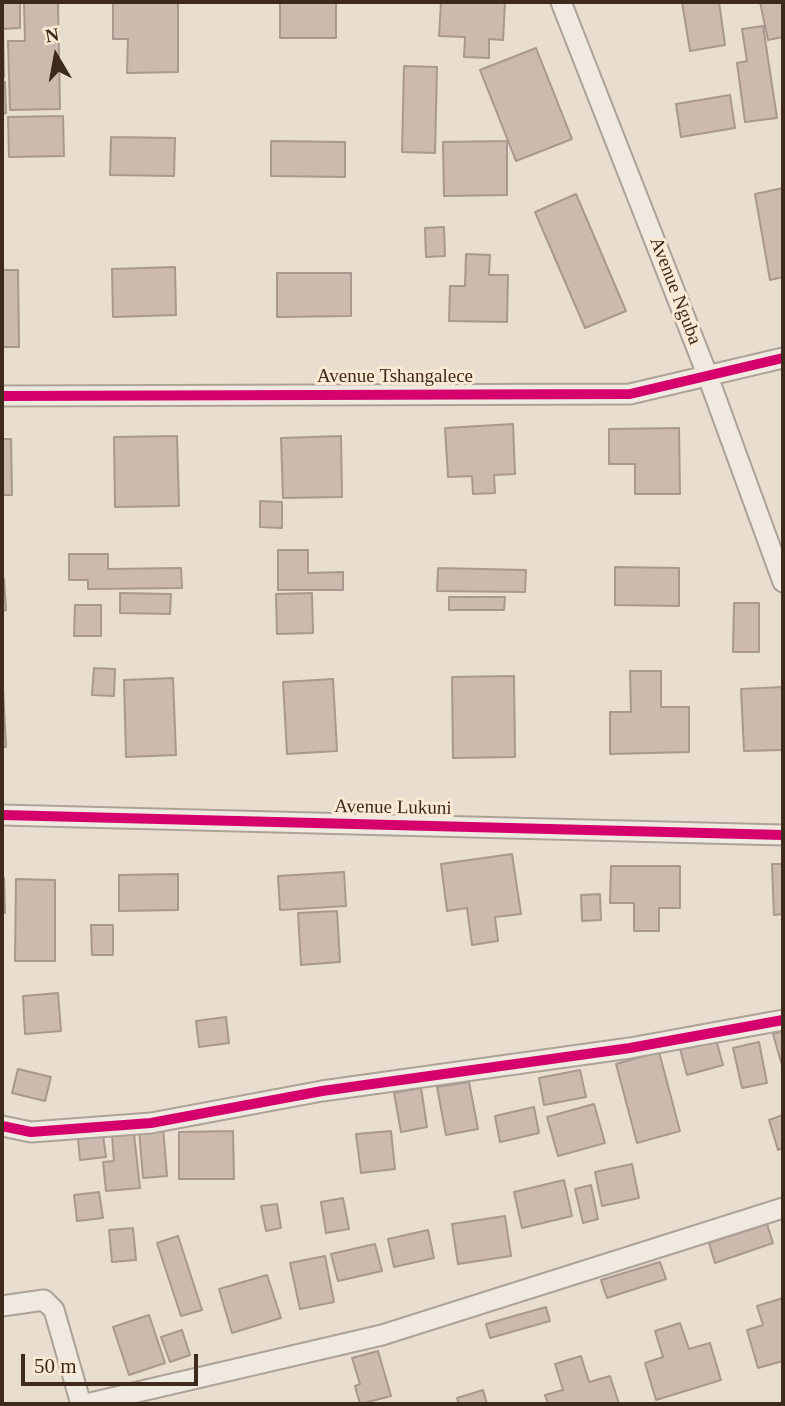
<!DOCTYPE html>
<html>
<head>
<meta charset="utf-8">
<style>
  body { margin:0 }
  #map { position:relative; width:785px; height:1406px; overflow:hidden; background:#e8ddce; font-family:Georgia,serif }
  canvas { display:block }
  .frame { position:absolute; inset:0; border:4px solid #3e291d; pointer-events:none }
  .north { position:absolute; left:21px; top:21px; width:70px; height:70px; -webkit-text-stroke:5px #faead3; paint-order:stroke; rotate:350deg; font-size:19px; font-weight:700; line-height:28px; text-align:center; color:#3e291d }
  .north::after { content:''; display:block; margin:auto; width:24px; height:32px; background:#3e291d; clip-path:polygon(50% 0,100% 100%,50% 72%,0 100%) }
  .scale { position:absolute; left:21px; top:1354px; width:177px; height:32px; box-sizing:border-box; border:4px solid #3e291d; border-top:0; padding-left:9px; font-size:21px; line-height:24px; white-space:nowrap; color:#3e291d; -webkit-text-stroke:5px #faead3; paint-order:stroke }
</style>
</head>
<body>
<div id="map">
<canvas width="785" height="1406"></canvas>
<div class="frame"></div>
<div class="north">N</div>
<div class="scale">50 m</div>
</div>
<script>
const c = document.querySelector('canvas').getContext('2d');
c.lineJoin = 'round';
function fillPath(path, color) { c.fillStyle = color; c.fill(path, 'evenodd'); }
const poly = rows => new Path2D(rows.map(r => 'M' + r).join(''));
function strokePath(path, color, width, dash) { c.strokeStyle = color; c.lineWidth = width; c.lineCap = dash ? 'butt' : 'round'; c.setLineDash(dash || []); c.stroke(path); }
function write(font, color, halo, rows, align = 'center') {
  c.font = font + ' Georgia,serif'; c.lineWidth = 6; c.setLineDash([]); c.textBaseline = 'middle'; c.strokeStyle = halo; c.fillStyle = color; for (const [text, x, y, turn = 0] of rows) {
    c.save(); c.translate(x, y); c.rotate((+turn || 0) * Math.PI / 180); c.textAlign = isNaN(turn) ? turn : align; if (halo) c.strokeText(text, 0, 0); c.fillText(text, 0, 0); c.restore();
  }
}
const building = poly([
  [2,2,20,2,20,28,3,29,4,77,2,78,2,2],
  [24,2,58,2,60,109,10,110,8,41,25,41,24,2],
  [113,2,178,2,178,72,127,73,128,39,113,39,113,2],
  [280,2,336,2,336,38,280,38,280,2],
  [441,2,505,2,503,40,489,39,489,58,464,57,465,37,439,36,441,2],
  [682,2,719,2,725,45,690,51,682,2],
  [760,2,783,2,783,37,768,40,760,2],
  [763,26,777,118,745,122,737,63,747,61,742,29,763,26],
  [536,48,572,139,516,161,480,70,536,48],
  [404,66,437,67,435,153,402,152,404,66],
  [2,82,5,82,6,113,2,114,2,82],
  [730,95,735,128,681,137,676,104,730,95],
  [63,116,64,156,9,157,8,117,63,116],
  [111,137,175,138,174,176,110,175,111,137],
  [271,141,345,142,345,177,271,176,271,141],
  [507,141,507,195,444,196,443,142,507,141],
  [783,188,783,277,770,280,755,194,783,188],
  [576,194,626,311,585,328,535,212,576,194],
  [444,227,445,256,426,257,425,228,444,227],
  [466,254,490,255,489,275,508,275,507,322,449,321,450,286,465,286,466,254],
  [175,267,176,315,113,317,112,269,175,267],
  [2,270,18,270,19,347,2,347,2,270],
  [277,273,351,273,351,316,277,317,277,273],
  [513,424,515,474,494,475,495,493,473,494,472,476,448,477,445,428,513,424],
  [679,428,680,494,635,494,635,464,609,464,609,429,679,428],
  [177,436,179,506,115,507,114,437,177,436],
  [341,436,342,497,283,498,281,438,341,436],
  [2,439,11,439,12,495,2,495,2,439],
  [260,501,282,502,282,528,260,527,260,501],
  [278,550,308,550,308,573,343,572,343,590,278,590,278,550],
  [69,554,108,554,108,569,181,568,182,588,88,589,88,580,69,580,69,554],
  [615,567,679,568,679,606,615,605,615,567],
  [438,568,526,570,525,592,437,591,438,568],
  [2,579,4,579,6,610,2,611,2,579],
  [120,593,171,594,170,614,120,613,120,593],
  [312,593,313,633,277,634,276,594,312,593],
  [449,597,505,597,504,610,449,610,449,597],
  [734,603,759,603,759,652,733,652,734,603],
  [75,605,101,605,101,636,74,636,75,605],
  [94,668,115,669,114,696,92,695,94,668],
  [2,670,6,747,2,747,2,670],
  [630,671,661,671,661,707,689,707,689,752,610,754,610,712,631,712,630,671],
  [514,676,515,757,453,758,452,677,514,676],
  [173,678,176,755,126,757,124,680,173,678],
  [333,679,337,751,287,754,283,682,333,679],
  [783,687,783,750,744,751,741,689,783,687],
  [512,854,521,914,495,917,498,941,472,945,467,908,447,911,441,864,512,854],
  [772,864,783,864,783,914,774,915,772,864],
  [611,866,680,866,680,908,659,908,659,931,634,931,634,903,610,903,611,866],
  [344,872,346,906,280,910,278,876,344,872],
  [178,874,178,910,119,911,119,875,178,874],
  [2,878,4,878,5,913,2,913,2,878],
  [16,879,55,880,55,961,15,961,16,879],
  [600,894,601,920,582,921,581,895,600,894],
  [337,911,340,962,301,965,298,913,337,911],
  [91,925,113,925,113,955,92,955,91,925],
  [58,993,61,1031,25,1034,23,996,58,993],
  [226,1017,229,1043,199,1047,196,1021,226,1017],
  [783,1031,783,1069,773,1034,783,1031],
  [715,1035,723,1065,687,1075,679,1045,715,1035],
  [759,1042,767,1083,742,1088,733,1048,759,1042],
  [659,1052,680,1131,637,1143,616,1064,659,1052],
  [18,1069,51,1077,45,1101,12,1093,18,1069],
  [580,1070,586,1097,544,1105,539,1078,580,1070],
  [469,1082,478,1129,446,1135,437,1087,469,1082],
  [421,1088,427,1127,401,1132,394,1093,421,1088],
  [594,1104,605,1143,558,1156,547,1117,594,1104],
  [534,1107,539,1133,500,1142,495,1116,534,1107],
  [783,1115,783,1148,778,1150,769,1120,783,1115],
  [163,1127,167,1176,143,1178,139,1129,163,1127],
  [233,1131,234,1179,179,1179,179,1132,233,1131],
  [391,1131,395,1169,361,1173,356,1134,391,1131],
  [134,1134,140,1188,106,1191,103,1162,114,1161,112,1136,134,1134],
  [103,1135,106,1157,80,1160,78,1138,103,1135],
  [632,1164,639,1198,602,1206,595,1172,632,1164],
  [564,1180,572,1216,522,1228,514,1192,564,1180],
  [591,1185,598,1219,583,1223,575,1189,591,1185],
  [99,1192,103,1218,77,1221,74,1195,99,1192],
  [343,1198,349,1229,326,1233,321,1202,343,1198],
  [277,1204,281,1228,266,1231,261,1206,277,1204],
  [505,1216,511,1256,458,1264,452,1224,505,1216],
  [767,1224,773,1243,715,1263,709,1243,767,1224],
  [133,1228,136,1260,112,1262,109,1230,133,1228],
  [428,1230,434,1258,394,1267,388,1239,428,1230],
  [178,1236,202,1310,181,1316,157,1243,178,1236],
  [375,1244,382,1271,338,1281,331,1254,375,1244],
  [325,1256,334,1302,300,1309,290,1263,325,1256],
  [660,1262,666,1279,607,1298,601,1280,660,1262],
  [267,1275,281,1318,232,1333,219,1289,267,1275],
  [783,1298,783,1361,758,1368,747,1330,763,1325,757,1306,783,1298],
  [546,1307,550,1321,490,1338,486,1324,546,1307],
  [149,1315,165,1363,129,1375,113,1327,149,1315],
  [680,1323,689,1349,710,1343,721,1380,656,1400,645,1363,663,1357,655,1331,680,1323],
  [182,1330,190,1355,170,1362,161,1337,182,1330],
  [378,1351,391,1396,360,1404,355,1386,360,1384,352,1358,378,1351],
  [581,1356,589,1382,610,1376,619,1404,548,1404,545,1395,563,1390,555,1364,581,1356],
  [483,1390,487,1404,459,1404,457,1398,483,1390]
]);
fillPath(building, '#ccbaae');
strokePath(building, '#a9988d', 2);
const minor = poly([
  [561,2,707,374,783,582],
  [2,396,630,394,783,358],
  [2,815,783,835],
  [2,1126,31,1132,151,1123,322,1091,630,1048,783,1020],
  [2,1306,44,1300,54,1310,81,1404],
  [86,1404,382,1335,783,1208]
]);
strokePath(minor, '#ada297', 23);
strokePath(minor, '#f0e9e0', 19);
strokePath(poly([
  [2,396,630,394,783,358],
  [2,815,783,835],
  [2,1126,31,1132,151,1123,322,1091,630,1048,783,1020]
]), '#d6006c', 10);
write('19px', '#3e291d', '#faead3', [
  ["Avenue Nguba",675,291,69],
  ["Avenue Tshangalece",395,377],
  ["Avenue Lukuni",393,808,1]
]);
</script>
</body>
</html>
